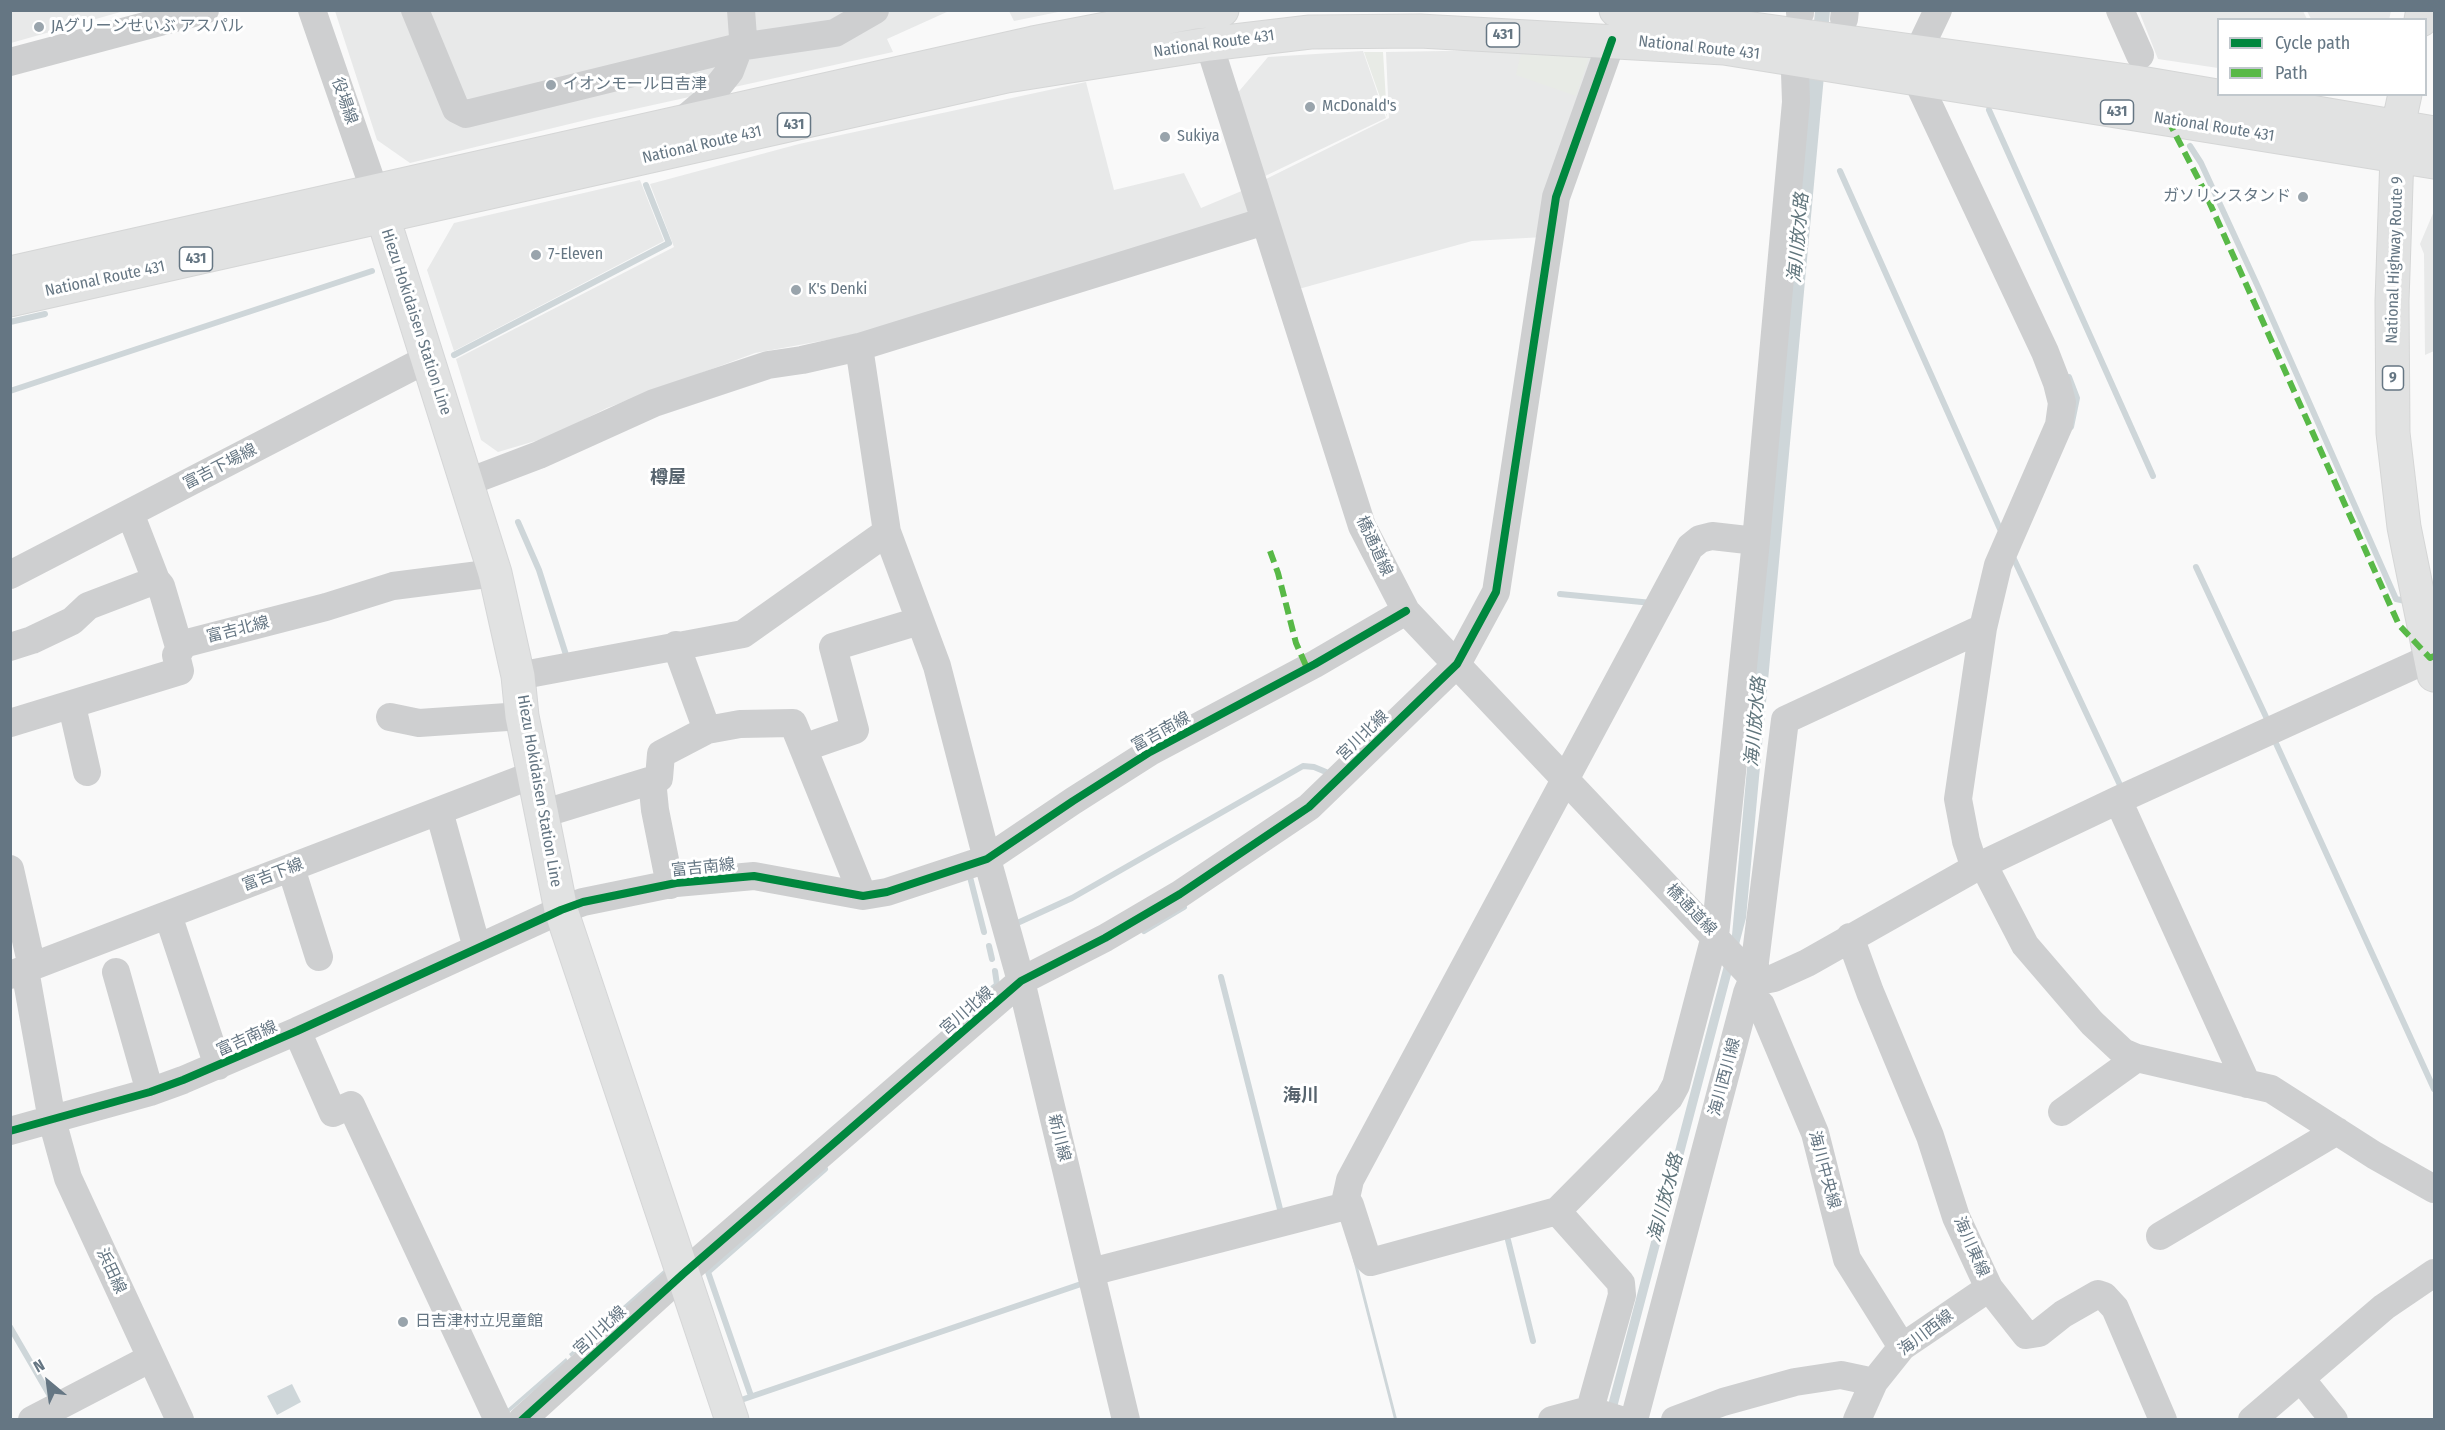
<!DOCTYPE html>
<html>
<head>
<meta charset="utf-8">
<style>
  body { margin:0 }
  #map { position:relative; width:2445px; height:1430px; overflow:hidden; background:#f9f9f9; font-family:"Fira Sans Condensed",sans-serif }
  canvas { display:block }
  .frame { position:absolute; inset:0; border:12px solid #657683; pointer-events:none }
  .legend { position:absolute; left:2217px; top:18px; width:210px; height:78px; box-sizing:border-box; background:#fff; border:2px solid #c1c8cd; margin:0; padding:8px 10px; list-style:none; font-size:18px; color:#657683 }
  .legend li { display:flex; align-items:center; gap:12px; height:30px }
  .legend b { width:30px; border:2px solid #c1c8cd }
  .north { position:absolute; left:18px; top:1352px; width:60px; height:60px; -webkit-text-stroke:4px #fff; paint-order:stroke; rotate:331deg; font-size:16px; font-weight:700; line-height:24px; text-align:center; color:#657683 }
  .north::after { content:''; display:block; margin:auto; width:21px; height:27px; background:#657683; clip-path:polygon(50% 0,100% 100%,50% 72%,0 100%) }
</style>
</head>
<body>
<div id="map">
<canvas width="2445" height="1430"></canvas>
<div class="frame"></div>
<ul class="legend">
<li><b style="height:8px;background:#00873e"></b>Cycle path</li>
<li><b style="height:8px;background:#58b947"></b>Path</li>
</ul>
<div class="north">N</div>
</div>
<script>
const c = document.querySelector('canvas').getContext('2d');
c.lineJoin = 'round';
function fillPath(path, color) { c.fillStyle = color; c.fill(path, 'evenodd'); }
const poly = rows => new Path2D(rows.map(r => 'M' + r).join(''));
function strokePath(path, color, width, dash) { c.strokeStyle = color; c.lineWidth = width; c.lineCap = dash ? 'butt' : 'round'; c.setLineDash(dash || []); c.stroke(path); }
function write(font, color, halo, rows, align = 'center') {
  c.font = font + ' "Fira Sans Condensed","Noto Sans JP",sans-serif'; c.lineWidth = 6; c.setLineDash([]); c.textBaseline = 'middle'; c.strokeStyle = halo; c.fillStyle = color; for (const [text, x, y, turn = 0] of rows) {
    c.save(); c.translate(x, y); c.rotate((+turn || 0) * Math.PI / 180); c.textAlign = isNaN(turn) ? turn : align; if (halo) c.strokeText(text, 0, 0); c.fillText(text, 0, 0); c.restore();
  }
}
fillPath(poly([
  [11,10,124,10,124,11,11,43],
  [335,11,949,11,887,39,893,52,594,118,410,163,377,140],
  [1009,11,1063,11,1014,21],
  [2139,11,2303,11,2307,19,2218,20,2218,68,2158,59],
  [2307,11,2391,11,2389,20,2311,19],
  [1501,50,1602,54,1544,237,1472,241,1295,290,1262,181,1389,118,1386,52],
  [1363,51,1386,118,1261,178,1235,96,1268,57],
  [1086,82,1114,190,1184,173,1201,208,1244,190,1252,215,860,334,755,353,607,408,549,437,498,452,481,440,456,359,674,247,650,184,799,144],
  [640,180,664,241,454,351,427,270,454,223],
  [2434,211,2434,351,2425,355,2424,254,2420,244]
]), '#e8e9e9');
fillPath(poly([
  [1364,52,1383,52,1387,117],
  [1521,53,1589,57,1576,96,1516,75]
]), '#e8ebe6');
fillPath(poly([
  [1815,11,1830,11,1746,918,1614,1419,1604,1420,1732,935],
  [1341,1213,1344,1213,1397,1419,1394,1419],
  [666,1268,668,1272,571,1357,569,1354],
  [566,1358,568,1361,505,1416,504,1412],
  [292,1384,301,1402,277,1415,267,1396]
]), '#ced6d9');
strokePath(poly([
  [1989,110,2153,476],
  [2190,146,2201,163,2259,289,2396,599,2410,602],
  [1840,171,2000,529],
  [10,322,45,314],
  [454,355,669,243,646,185],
  [2069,377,2077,398,2071,427],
  [10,391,372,271],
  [518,522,539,570,567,658],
  [2013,557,2120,785],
  [2196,567,2267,719],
  [1560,594,1652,603],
  [2274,739,2434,1089],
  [969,873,984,932],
  [1013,925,1072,898,1303,766,1314,767,1326,772],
  [1144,931,1184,907],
  [989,946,992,959],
  [1221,977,1281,1213],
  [993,988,997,985,995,971],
  [1511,1234,1507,1236,1533,1341],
  [10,1327,53,1401],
  [751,1396,708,1272,825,1169],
  [744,1399,1084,1283]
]), '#ced6d9', 6);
const major = poly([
  [375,192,495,573,518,676,522,716,561,910,732,1420]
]);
const highway = poly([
  [1616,10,2135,82,2434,133],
  [2421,20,2423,10],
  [2405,94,2398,126,2392,301,2393,433,2404,527,2434,675],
  [10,273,1033,43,1194,12,1222,10],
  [10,300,1007,76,1209,44,1310,32,1420,31,1724,48,2434,162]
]);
strokePath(major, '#d5d6d7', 35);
strokePath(highway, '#d5d6d6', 35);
strokePath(poly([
  [312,10,375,192],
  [415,10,456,109,466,114,739,47,835,33,875,10],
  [2120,10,2140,55],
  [1800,13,1800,10],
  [1844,19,1845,10],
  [1209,44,1362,526,1406,611,1753,978],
  [1918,52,1938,10],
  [10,62,205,10],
  [1917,80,2045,352,2057,383,2062,403,2059,425,1998,565,1983,628,1958,799,1966,841,1975,868],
  [681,122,707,100,730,71,743,37,741,10],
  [859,347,887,532],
  [468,482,539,455,654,403,768,365,802,360,859,347,1265,221],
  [10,575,429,358],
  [156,580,161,586,180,650],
  [676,645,707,730],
  [10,647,32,640,72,621,88,606,156,580,130,513],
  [518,676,743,634,887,532,937,666,987,859,1021,981,1126,1420],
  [72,706,87,772],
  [390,717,419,723,522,716],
  [10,723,180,671,176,655,183,644,326,607,393,586,495,573],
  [803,748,855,730,833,647,919,621],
  [652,780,655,810,670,885],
  [2118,800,2247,1084],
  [439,811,477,948],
  [542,814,659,778,661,754,707,730,740,724,793,723,863,896],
  [1983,864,2025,945,2092,1023,2123,1052,2137,1058,2271,1089,2374,1155,2434,1189],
  [291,868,319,957],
  [10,869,32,967],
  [168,915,218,1066],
  [1850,937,1870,992,1930,1136,1956,1217,1989,1288,2026,1335,2039,1333,2063,1314,2098,1294,2104,1296,2115,1308,2163,1420],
  [25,970,52,1120,68,1178,180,1420],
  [116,972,150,1092],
  [10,975,535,774],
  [1753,978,1785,720,1983,628],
  [1747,993,1761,1005,1815,1133,1847,1259,1902,1347],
  [297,1031,333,1113,351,1105,498,1420],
  [2062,1112,2137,1058],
  [10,1131,150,1092,183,1080,297,1031,561,910,583,902,676,883,754,876,863,896,887,892,987,859,1073,801,1150,752,1315,664,1406,611],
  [1344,1207,1350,1180,1690,547,1700,539,1712,536,1756,541],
  [1557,1211,1669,1098,1676,1085,1715,936,1756,541,1796,102,1795,73],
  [2160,1236,2337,1131],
  [1091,1272,1350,1205,1367,1258,1371,1262,1557,1211,1621,1283,1622,1295,1587,1420],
  [2301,1379,2334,1420],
  [32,1420,151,1358],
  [522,1420,683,1274,1021,981,1105,938,1180,894,1309,807,1457,664,1496,592,1556,197,1612,40],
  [1552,1420,1589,1410,1621,1420],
  [1634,1420,1747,993,1753,978,1764,980,1774,978,1807,963,1975,868,2118,800,2430,658],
  [1675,1420,1723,1402,1795,1382,1841,1375,1874,1382],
  [1857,1420,1874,1382,1902,1347,1989,1288],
  [2252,1420,2384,1307,2434,1273]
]), '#cecfd0', 28);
strokePath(major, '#e1e2e2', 33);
strokePath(highway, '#e1e2e2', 33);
strokePath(poly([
  [2168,120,2202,186,2399,625,2430,658,2434,656],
  [1270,551,1278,573,1296,643,1307,668]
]), '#58b947', 6, [12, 6]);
strokePath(poly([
  [10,1131,150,1092,183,1080,297,1031,561,910,583,902,676,883,754,876,863,896,887,892,987,859,1073,801,1150,752,1315,664,1406,611],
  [522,1420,683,1274,1021,981,1105,938,1180,894,1309,807,1457,664,1496,592,1556,197,1612,40]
]), '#00873e', 8);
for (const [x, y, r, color] of [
  [39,27,6,"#99a4ac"],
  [551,85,6,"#99a4ac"],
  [1310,107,6,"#99a4ac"],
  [1165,137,6,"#99a4ac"],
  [2303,197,6,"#99a4ac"],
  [536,255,6,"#99a4ac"],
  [796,290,6,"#99a4ac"],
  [403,1322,6,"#99a4ac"]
]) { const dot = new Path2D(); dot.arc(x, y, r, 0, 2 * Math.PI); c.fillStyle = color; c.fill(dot); strokePath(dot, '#fff', 2); }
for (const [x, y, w] of [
  [1503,35,33],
  [2117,112,33],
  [794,125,33],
  [196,259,33],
  [2393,378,21]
]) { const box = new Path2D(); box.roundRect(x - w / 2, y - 12, w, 24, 4.5); c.fillStyle = '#fff'; c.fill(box); strokePath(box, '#657683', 1.5); }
write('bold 15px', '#657683', null, [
  ["431",1503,35],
  ["431",2117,112],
  ["431",794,125],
  ["431",196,259],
  ["9",2393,378]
]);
write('16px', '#657683', '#fff', [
  ["JAグリーンせいぶ アスパル",51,27],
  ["イオンモール日吉津",563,85],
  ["McDonald's",1322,107],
  ["Sukiya",1177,137],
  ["ガソリンスタンド",2291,197,"right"],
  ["7-Eleven",548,255],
  ["K's Denki",808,290],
  ["日吉津村立児童館",415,1322]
], 'left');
write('16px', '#657683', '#fff', [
  ["National Route 431",1214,44,-8],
  ["National Route 431",1699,48,6],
  ["役場線",344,101,71],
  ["National Route 431",2214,127,9],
  ["National Route 431",702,145,-13],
  ["National Highway Route 9",2395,260,-88],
  ["National Route 431",105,279,-12],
  ["Hiezu Hokidaisen Station Line",416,322,72],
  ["富吉下場線",220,467,-27],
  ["橋通道線",1374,546,65],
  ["富吉北線",238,630,-14],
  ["富吉南線",1161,732,-29],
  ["宮川北線",1363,736,-44],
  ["Hiezu Hokidaisen Station Line",539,791,80],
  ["富吉南線",703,868,-6],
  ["富吉下線",273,875,-21],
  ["橋通道線",1691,910,46],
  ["宮川北線",967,1011,-41],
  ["富吉南線",247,1039,-24],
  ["海川西川線",1725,1077,-75],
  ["新川線",1059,1138,76],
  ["海川中央線",1824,1170,75],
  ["海川東線",1971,1247,66],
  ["浜田線",111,1271,65],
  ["宮川北線",600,1331,-42],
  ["海川西線",1926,1333,-37]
]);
write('italic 18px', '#60757c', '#fff', [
  ["海川放水路",1799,238,-85],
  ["海川放水路",1756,722,-85],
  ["海川放水路",1666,1198,-75]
]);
write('bold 18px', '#57646e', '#fff', [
  ["樽屋",668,478],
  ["海川",1301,1096]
]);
</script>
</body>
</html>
